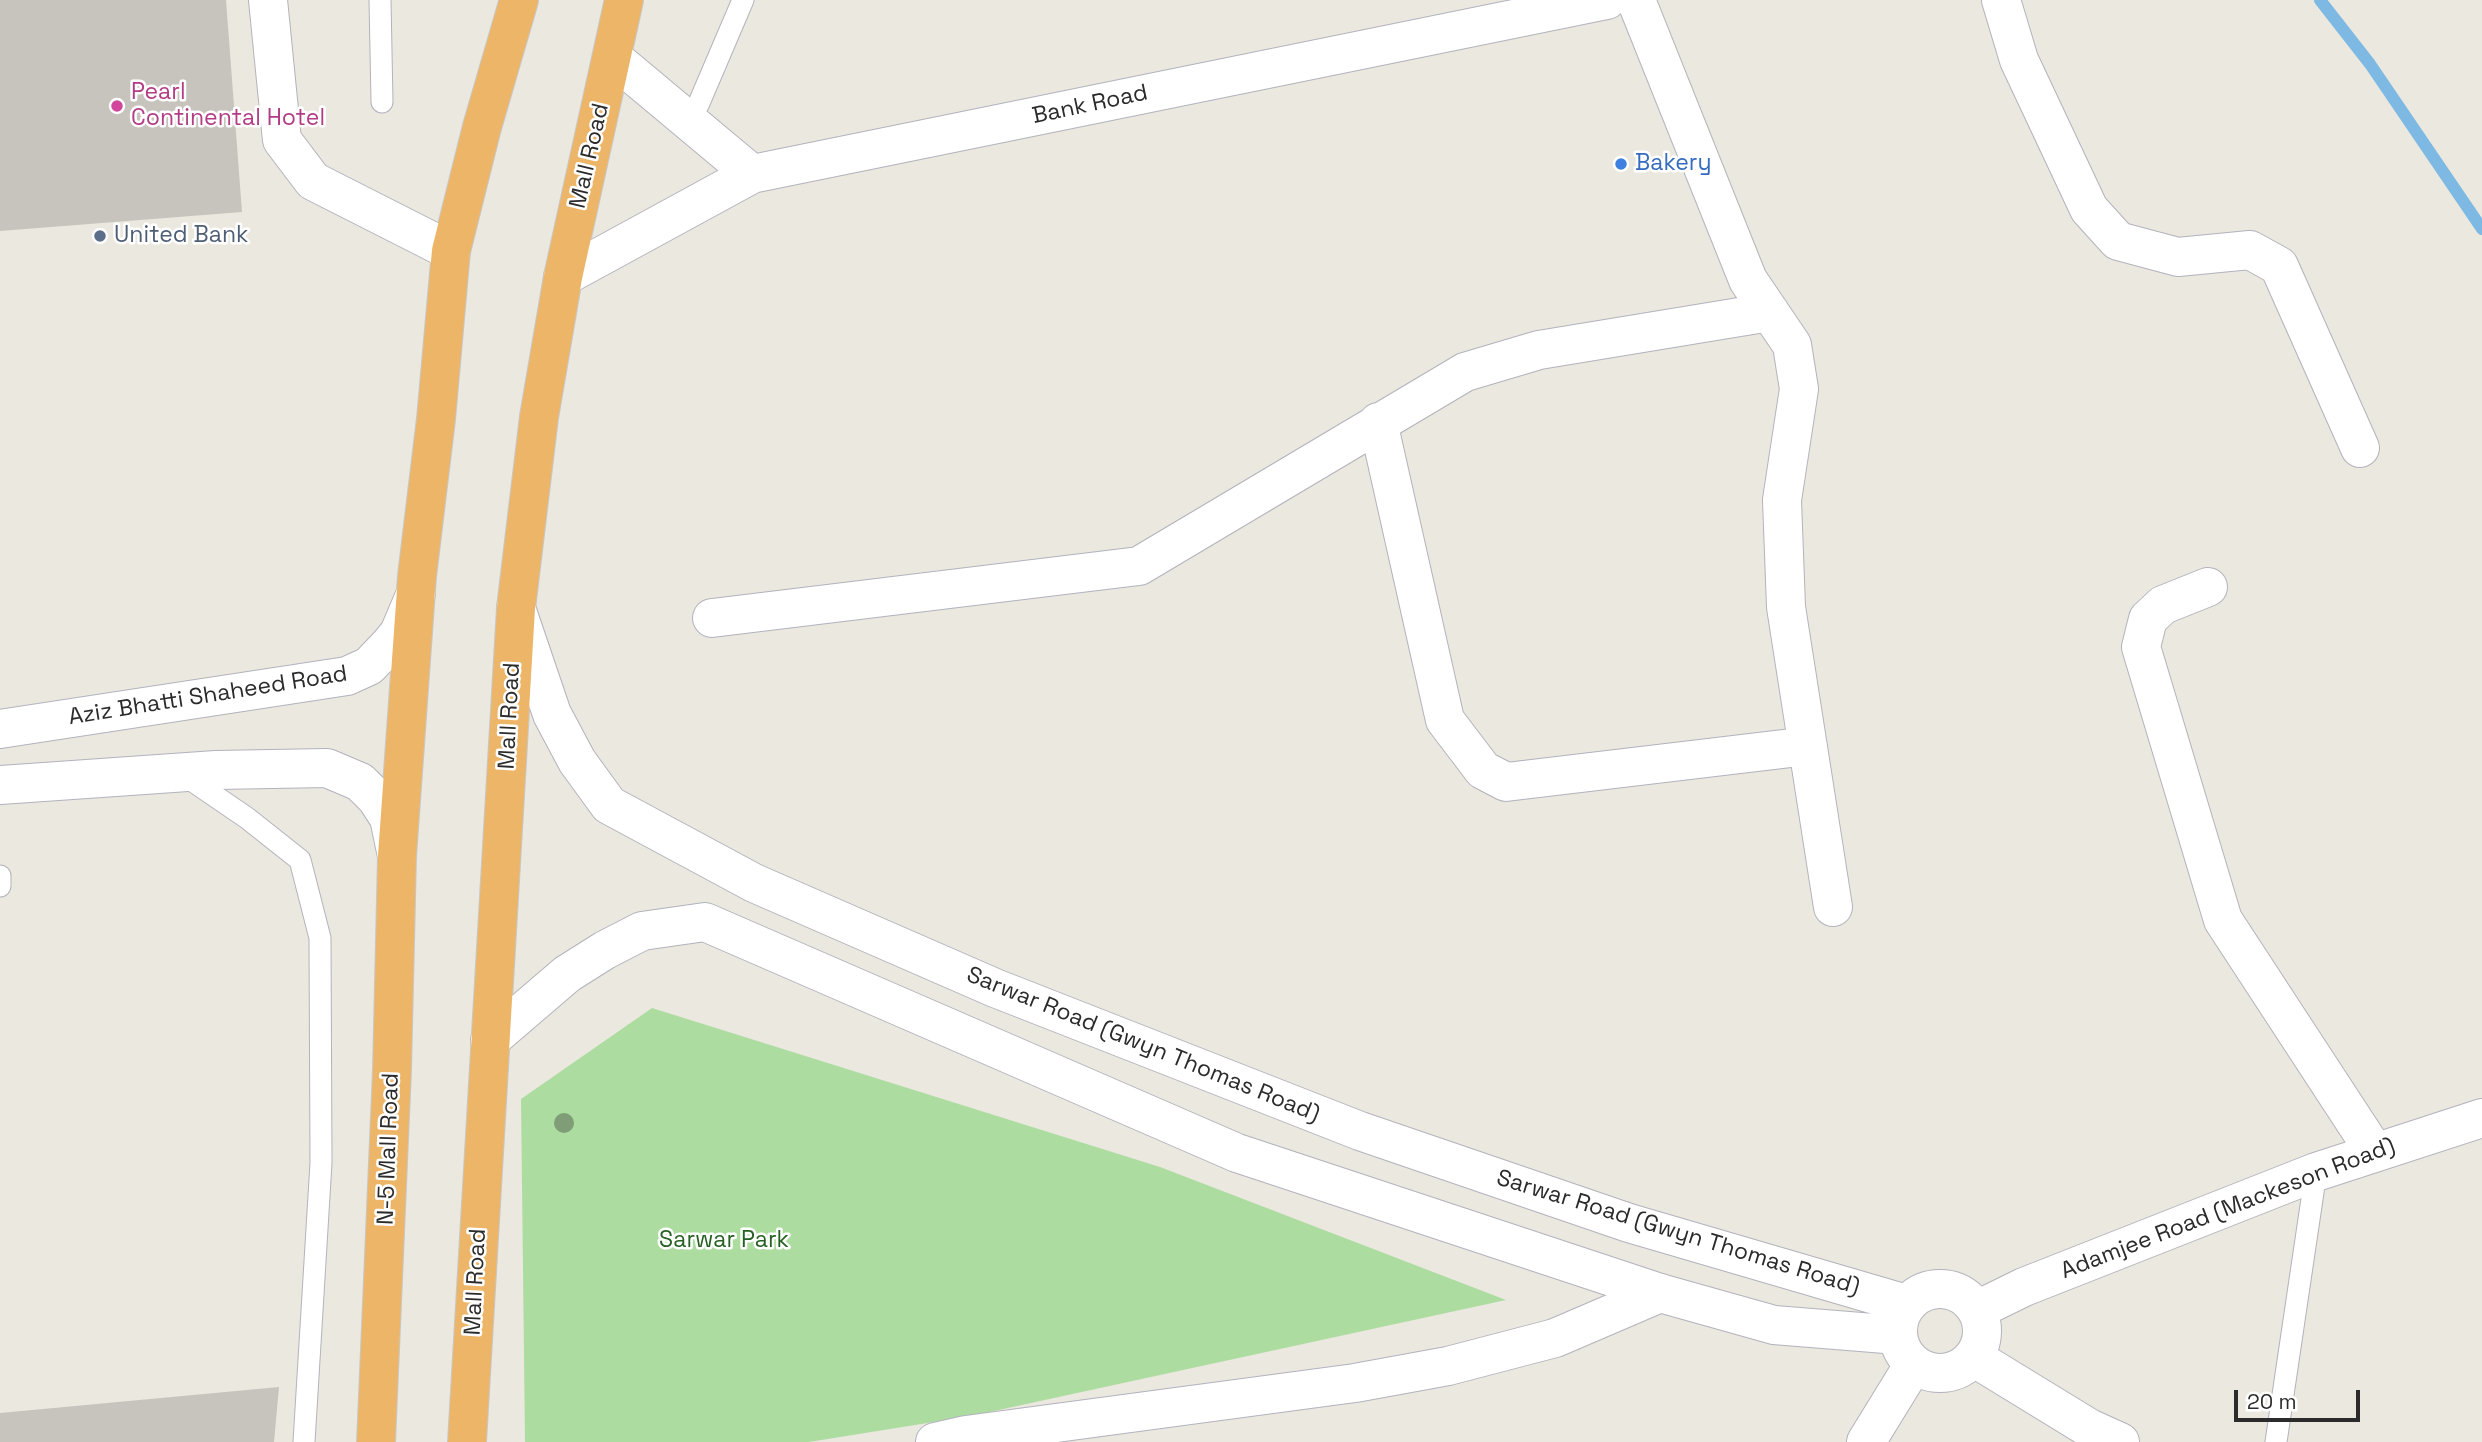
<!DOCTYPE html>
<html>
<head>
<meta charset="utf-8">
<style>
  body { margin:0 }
  #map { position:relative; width:2482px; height:1442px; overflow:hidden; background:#ebe8df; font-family:"Space Grotesk",sans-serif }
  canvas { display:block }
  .scale { position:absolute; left:2234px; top:1390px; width:126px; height:32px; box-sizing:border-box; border:4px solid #2b2b2b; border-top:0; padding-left:9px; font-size:21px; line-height:24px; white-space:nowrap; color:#2b2b2b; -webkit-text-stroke:5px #fff; paint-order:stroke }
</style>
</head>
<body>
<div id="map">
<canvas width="2482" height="1442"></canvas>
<div class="scale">20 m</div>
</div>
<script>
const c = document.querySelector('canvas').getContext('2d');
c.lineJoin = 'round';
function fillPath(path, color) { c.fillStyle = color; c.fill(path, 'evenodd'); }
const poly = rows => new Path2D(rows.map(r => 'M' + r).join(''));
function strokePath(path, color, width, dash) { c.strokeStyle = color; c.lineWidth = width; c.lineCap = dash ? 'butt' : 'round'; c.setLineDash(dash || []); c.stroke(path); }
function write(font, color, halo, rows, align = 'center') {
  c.font = font + ' "Space Grotesk",sans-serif'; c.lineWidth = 5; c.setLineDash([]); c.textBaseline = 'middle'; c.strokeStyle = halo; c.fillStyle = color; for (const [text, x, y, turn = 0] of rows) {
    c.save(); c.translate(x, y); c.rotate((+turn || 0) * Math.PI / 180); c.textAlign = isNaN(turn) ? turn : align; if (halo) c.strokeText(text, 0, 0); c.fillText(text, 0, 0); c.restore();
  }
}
fillPath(poly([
  [652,1008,1160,1167,1506,1300,971,1416,809,1442,525,1442,521,1099]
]), '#addca1');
strokePath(poly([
  [2320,0,2370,64,2482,229]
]), '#7db9e2', 12);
fillPath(poly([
  [0,0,226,0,242,212,0,231],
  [279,1387,274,1442,0,1442,0,1413]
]), '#c7c4be');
const lane = poly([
  [380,0,382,102],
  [688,121,699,103,743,0],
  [184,775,247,818,300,860,320,938,321,1163,304,1442],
  [0,876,0,886],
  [2276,1442,2316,1172]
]);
const street = poly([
  [268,0,282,140,313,181,451,251],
  [1636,0,1748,280,1792,345,1799,389,1782,500,1786,607,1833,907],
  [2001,0,2019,60,2089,209,2118,241,2178,257,2250,250,2279,266,2360,448],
  [1378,422,1445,720,1483,770,1506,782,1808,746],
  [2208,587,2163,605,2148,619,2141,647,2223,920,2374,1151],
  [712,618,1139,566,1465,372,1539,350,1770,312],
  [935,1442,966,1435,1355,1383,1448,1366,1555,1338,1660,1293]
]);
const secondary = poly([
  [612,57,752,174],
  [563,277,752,174,1607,0],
  [516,608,552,714,577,761,609,805,754,883,995,988,1360,1131,1629,1223,1906,1304],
  [0,729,347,676,369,666,390,644,399,633,416,593],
  [0,785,216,770,327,768,360,782,376,798,389,818,397,856],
  [490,1040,567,974,605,950,642,931,705,922,1237,1153,1660,1293,1774,1325,1898,1335],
  '1898 1331a42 42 0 1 1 84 0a42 42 0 1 1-84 0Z',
  [1977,1310,2024,1287,2316,1172,2482,1118],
  [1973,1357,2089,1428,2120,1442],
  [1866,1442,1914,1364]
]);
const highway = poly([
  [376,1442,392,1070,397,856,417,576,436,419,451,251,482,127,519,0],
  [467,1442,516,608,539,417,563,277,624,0]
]);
strokePath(lane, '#b2b3bd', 23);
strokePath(street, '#b2b3bd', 40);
strokePath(secondary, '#b2b3bd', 40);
strokePath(highway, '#c8c8c8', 40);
strokePath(lane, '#fff', 21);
strokePath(street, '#fff', 38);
strokePath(secondary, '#fff', 38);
strokePath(highway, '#edb568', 38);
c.fillStyle = '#7f9e77';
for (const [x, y] of [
  [564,1123]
]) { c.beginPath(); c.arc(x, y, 10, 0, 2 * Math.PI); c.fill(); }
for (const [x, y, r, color] of [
  [117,106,7,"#d1479c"],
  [1621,164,7,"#3f7fe0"],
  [100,236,7,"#5c6f8a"]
]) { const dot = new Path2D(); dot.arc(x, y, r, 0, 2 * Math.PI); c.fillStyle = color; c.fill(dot); strokePath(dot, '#fff', 2.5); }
write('23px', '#b23c85', '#fff', [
  ["Pearl",131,93],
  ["Continental Hotel",131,119]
], 'left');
write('23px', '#2b2b2b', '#fff', [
  ["Bank Road",1090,105,-12],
  ["Mall Road",590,156,-77],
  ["Aziz Bhatti Shaheed Road",208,696,-9],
  ["Mall Road",510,716,-87],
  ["Sarwar Road (Gwyn Thomas Road)",1143,1045,22],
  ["N-5 Mall Road",389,1149,-88],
  ["Adamjee Road (Mackeson Road)",2228,1209,-21],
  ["Sarwar Road (Gwyn Thomas Road)",1678,1233,17],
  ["Mall Road",476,1282,-87]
]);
write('23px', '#366cbe', '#fff', [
  ["Bakery",1635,164]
], 'left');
write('23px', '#4e5e75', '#fff', [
  ["United Bank",114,236]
], 'left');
write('23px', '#266122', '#fff', [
  ["Sarwar Park",724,1241]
]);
</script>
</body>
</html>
